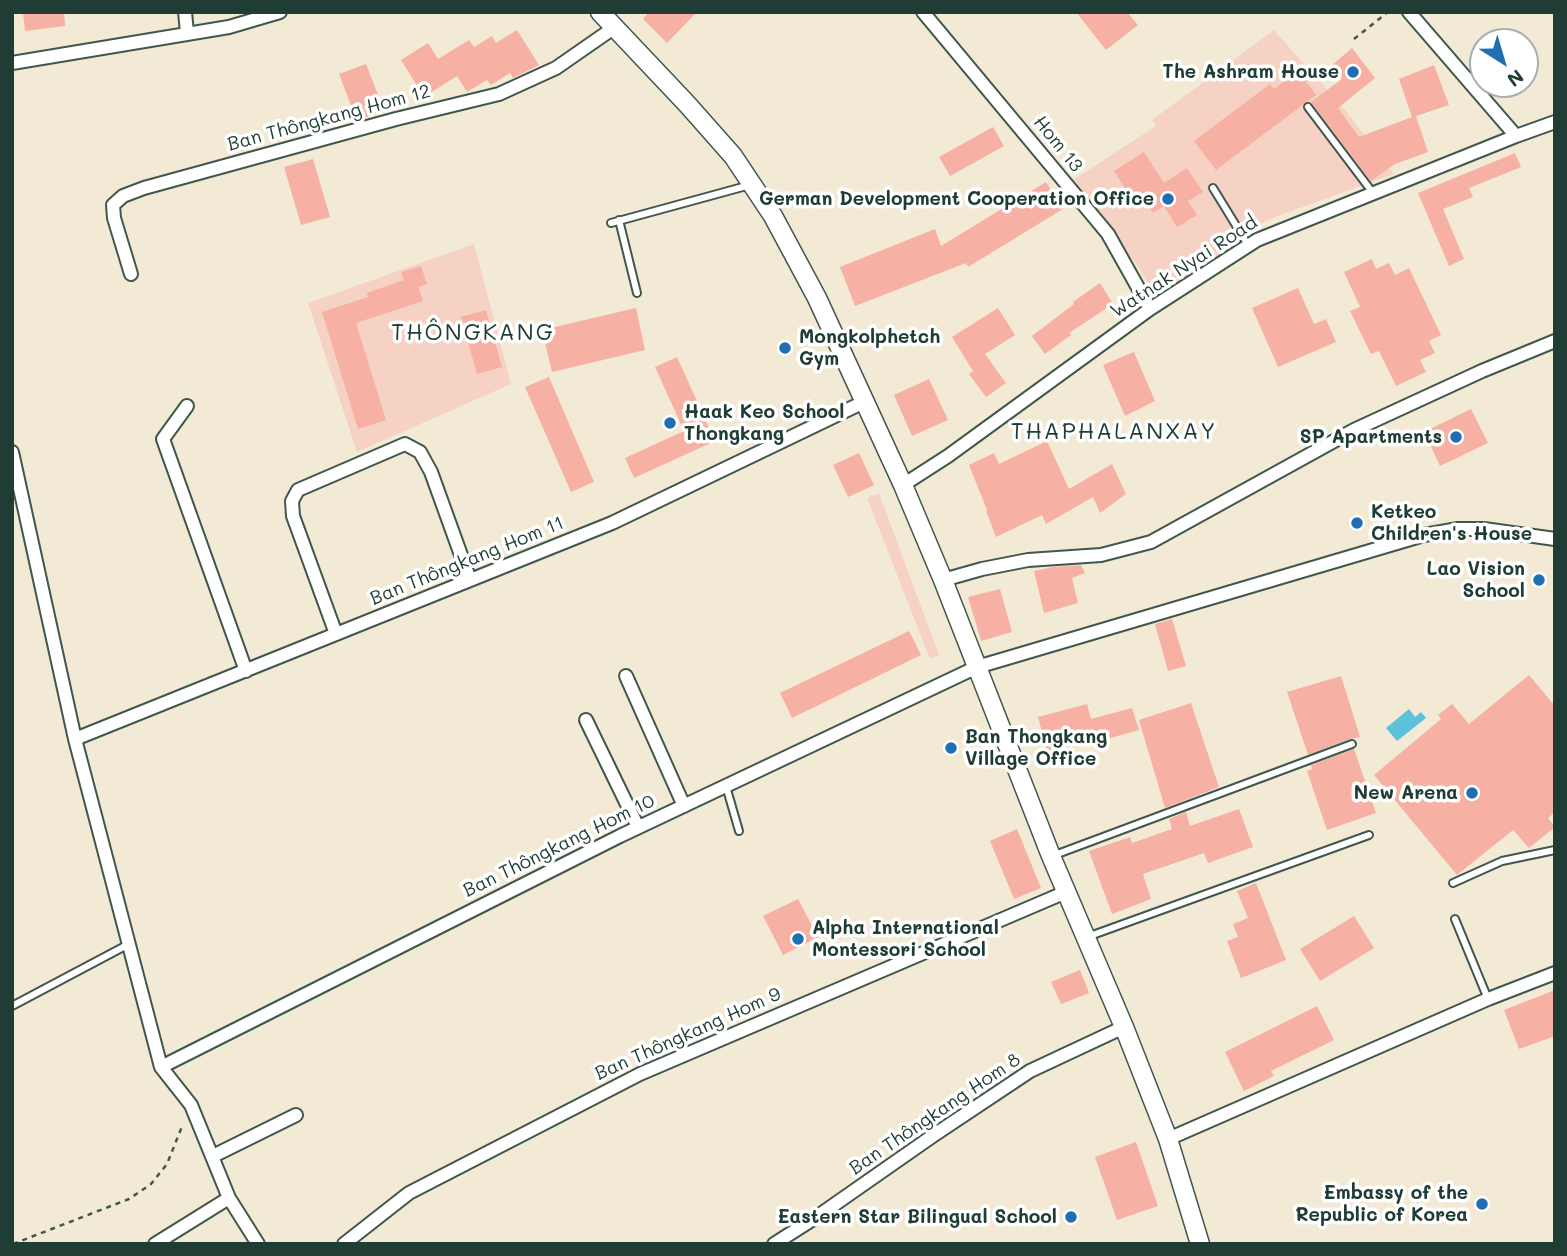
<!DOCTYPE html>
<html>
<head>
<meta charset="utf-8">
<style>
  body { margin:0 }
  #map { position:relative; width:1567px; height:1256px; overflow:hidden; background:#f3ead5; font-family:Mali,sans-serif }
  canvas { display:block }
  .frame { position:absolute; inset:0; border:14px solid #1f3d34; pointer-events:none }
  .north { position:absolute; left:1469px; top:28px; width:70px; height:70px; box-sizing:border-box; background:#fff; border:2px solid #a5b1ae; border-radius:50%; rotate:143deg; font-size:19px; font-weight:700; line-height:28px; text-align:center; color:#1f3d34 }
  .north::after { content:''; display:block; margin:auto; width:24px; height:32px; background:#1f6fb2; clip-path:polygon(50% 0,100% 100%,50% 72%,0 100%) }
</style>
</head>
<body>
<div id="map">
<canvas width="1567" height="1256"></canvas>
<div class="frame"></div>
<div class="north">N</div>
</div>
<script>
const c = document.querySelector('canvas').getContext('2d');
c.lineJoin = 'round';
function fillPath(path, color) { c.fillStyle = color; c.fill(path, 'evenodd'); }
const poly = rows => new Path2D(rows.map(r => 'M' + r).join(''));
function strokePath(path, color, width, dash) { c.strokeStyle = color; c.lineWidth = width; c.lineCap = dash ? 'butt' : 'round'; c.setLineDash(dash || []); c.stroke(path); }
function write(font, color, halo, rows, align = 'center') {
  c.font = font + ' Mali,sans-serif'; c.lineWidth = 7; c.setLineDash([]); c.textBaseline = 'middle'; c.strokeStyle = halo; c.fillStyle = color; for (const [text, x, y, turn = 0] of rows) {
    c.save(); c.translate(x, y); c.rotate((+turn || 0) * Math.PI / 180); c.textAlign = isNaN(turn) ? turn : align; if (halo) c.strokeText(text, 0, 0); c.fillText(text, 0, 0); c.restore();
  }
}
fillPath(poly([
  [1274,30,1345,110,1394,174,1272,218,1247,231,1251,240,1156,296,1138,267,1073,180,1156,126,1152,120],
  [474,244,511,384,357,452,308,303],
  [879,493,939,655,930,659,867,498]
]), '#f6d2c4');
fillPath(poly([
  [1409,709,1415,717,1421,712,1426,718,1397,741,1386,728]
]), '#5ec1dc');
fillPath(poly([
  [23,12,64,12,65,26,25,31],
  [649,12,697,12,667,43,643,19],
  [1076,12,1127,12,1138,25,1106,50],
  [517,30,539,65,513,78,510,73,491,85,487,80,467,92,457,76,424,97,401,60,428,43,438,59,469,40,474,47,492,36,496,43],
  [1352,48,1375,78,1338,108,1359,137,1412,117,1399,79,1434,65,1449,105,1416,116,1428,152,1395,164,1371,181,1311,102,1342,79,1331,66],
  [366,64,384,110,357,121,339,74],
  [1298,71,1316,95,1216,170,1194,141,1270,84,1274,89],
  [993,127,1004,146,950,176,939,157],
  [1144,152,1164,183,1187,168,1203,192,1188,201,1197,215,1177,227,1164,206,1153,213,1140,192,1131,198,1114,171],
  [1515,153,1521,167,1469,188,1473,197,1443,209,1464,259,1449,266,1418,193],
  [313,159,330,217,301,225,284,167],
  [1046,182,1063,209,968,267,966,263,855,306,840,267,935,229,941,246],
  [1372,259,1376,269,1389,263,1395,275,1409,268,1441,335,1429,341,1435,353,1420,360,1426,372,1396,386,1379,351,1371,354,1350,311,1360,307,1344,272],
  [421,266,427,284,418,287,423,301,356,323,386,420,358,429,322,312,368,297,367,293,404,280,401,272],
  [1100,283,1113,304,1069,333,1071,335,1045,354,1032,336,1074,304,1073,302],
  [1298,288,1314,324,1326,319,1336,342,1278,367,1252,308],
  [636,308,645,350,552,372,542,330],
  [998,308,1015,335,985,354,1006,383,986,397,969,374,973,371,952,337],
  [486,310,502,367,477,374,461,317],
  [1134,352,1155,401,1125,416,1103,365],
  [677,357,715,441,634,478,625,458,684,431,655,367],
  [549,377,594,482,571,492,525,387],
  [929,379,948,420,912,436,894,395],
  [1471,409,1488,443,1440,466,1424,432],
  [1047,441,1069,489,1112,464,1126,494,1100,513,1093,497,1046,524,1042,515,996,537,986,511,987,510,969,465,994,453,999,464],
  [859,453,874,485,848,497,833,465],
  [1081,565,1085,573,1072,578,1078,603,1044,613,1034,571,1053,567],
  [1000,589,1012,632,981,641,968,597],
  [1172,619,1186,666,1168,671,1155,624],
  [909,631,921,655,792,718,780,693],
  [1529,675,1555,706,1555,812,1548,818,1555,827,1529,848,1513,830,1457,875,1374,775,1441,719,1438,715,1452,704,1469,724],
  [1341,676,1360,737,1350,739,1308,755,1287,692],
  [1191,703,1219,787,1165,808,1139,720],
  [1087,704,1091,719,1132,708,1139,730,1103,740,1102,736,1047,751,1038,717],
  [1354,749,1376,813,1327,830,1307,771,1312,769,1311,765],
  [1239,809,1253,847,1208,863,1204,853,1143,874,1151,899,1112,914,1089,851,1130,837,1132,843,1172,829,1169,819,1186,812,1190,826],
  [1017,829,1041,888,1014,899,990,841],
  [1256,883,1286,960,1241,978,1227,941,1238,937,1233,924,1248,918,1237,891],
  [798,899,818,937,783,955,763,916],
  [1354,916,1374,948,1320,981,1300,949],
  [1080,970,1089,993,1061,1004,1051,982],
  [1555,990,1555,1036,1519,1049,1504,1010],
  [1317,1006,1334,1040,1271,1071,1274,1076,1244,1091,1225,1052],
  [1136,1142,1158,1206,1117,1220,1095,1157]
]), '#f6b0a4');
const lane = poly([
  [1308,107,1373,193],
  [1213,188,1248,245],
  [619,220,637,293],
  [611,223,750,185],
  [726,786,739,831],
  [1052,856,1352,744],
  [1453,883,1502,861,1555,850],
  [1455,919,1488,999],
  [1087,937,1369,835],
  [12,1006,129,944]
]);
const street = poly([
  [185,12,187,33],
  [923,12,1108,234,1150,309],
  [1409,12,1516,136],
  [12,63,229,27,280,12],
  [131,274,114,218,113,205,123,196,144,188,396,119,499,94,556,68,615,27],
  [187,406,163,439,246,671],
  [12,452,75,739,161,1067,191,1105,229,1198,258,1244],
  [903,485,948,456,1150,309,1257,240,1516,136,1555,122],
  [943,580,982,569,1028,560,1101,555,1151,542,1354,430,1482,371,1555,341],
  [336,634,293,516,292,501,298,490,405,444,420,452,431,472,470,580],
  [626,676,684,806],
  [586,720,638,827],
  [75,739,612,523,866,401],
  [161,1067,620,836,977,667,1424,535,1458,529,1484,529,1555,539],
  [1168,1139,1488,999,1555,973],
  [213,1156,296,1115],
  [155,1244,229,1198],
  [344,1244,409,1193,640,1074,1066,892],
  [774,1244,818,1216,934,1135,1030,1071,1124,1027]
]);
const secondary = poly([
  [600,12,687,104,733,156,773,216,817,298,903,485,943,580,1051,856,1124,1027,1168,1139,1200,1244]
]);
strokePath(lane, '#3f574c', 10);
strokePath(street, '#3f574c', 16);
strokePath(secondary, '#3f574c', 21);
strokePath(poly([
  [1354,39,1388,12],
  [13,1244,129,1199,151,1184,167,1164,183,1124]
]), '#3f574c', 2.5, [5, 5]);
strokePath(lane, '#fff', 6);
strokePath(street, '#fff', 12);
strokePath(secondary, '#fff', 18);
for (const [x, y, r, color] of [
  [1353,72,7,"#1f6fb2"],
  [1168,199,7,"#1f6fb2"],
  [785,348,7,"#1f6fb2"],
  [670,423,7,"#1f6fb2"],
  [1456,437,7,"#1f6fb2"],
  [1357,523,7,"#1f6fb2"],
  [1539,580,7,"#1f6fb2"],
  [951,748,7,"#1f6fb2"],
  [1472,793,7,"#1f6fb2"],
  [798,939,7,"#1f6fb2"],
  [1482,1204,7,"#1f6fb2"],
  [1071,1217,7,"#1f6fb2"]
]) { const dot = new Path2D(); dot.arc(x, y, r, 0, 2 * Math.PI); c.fillStyle = color; c.fill(dot); strokePath(dot, '#fff', 2.5); }
write('bold 19px', '#1f3d34', '#fff', [
  ["The Ashram House",1339,72],
  ["German Development Cooperation Office",1154,199],
  ["Mongkolphetch",799,337,"left"],
  ["Gym",799,359,"left"],
  ["Haak Keo School",684,412,"left"],
  ["Thongkang",684,434,"left"],
  ["SP Apartments",1442,437],
  ["Ketkeo",1371,512,"left"],
  ["Children's House",1371,534,"left"],
  ["Lao Vision",1525,569],
  ["School",1525,591],
  ["Ban Thongkang",965,737,"left"],
  ["Village Office",965,759,"left"],
  ["New Arena",1458,793],
  ["Alpha International",812,928,"left"],
  ["Montessori School",812,950,"left"],
  ["Embassy of the",1468,1193],
  ["Republic of Korea",1468,1215],
  ["Eastern Star Bilingual School",1057,1217]
], 'right');
write('19px', '#1f3d34', '#fff', [
  ["Ban Thôngkang Hom 12",329,118,-15],
  ["Hom 13",1058,144,51],
  ["Watnak Nyai Road",1184,267,-33],
  ["Ban Thôngkang Hom 11",467,561,-22],
  ["Ban Thôngkang Hom 10",559,846,-26],
  ["Ban Thôngkang Hom 9",688,1034,-24],
  ["Ban Thôngkang Hom 8",935,1114,-34]
]);
c.letterSpacing = '2px';
write('23px', '#1f3d34', '#fff', [
  ["THÔNGKANG",473,333],
  ["THAPHALANXAY",1114,432]
]);
c.letterSpacing = '0px';
</script>
</body>
</html>
